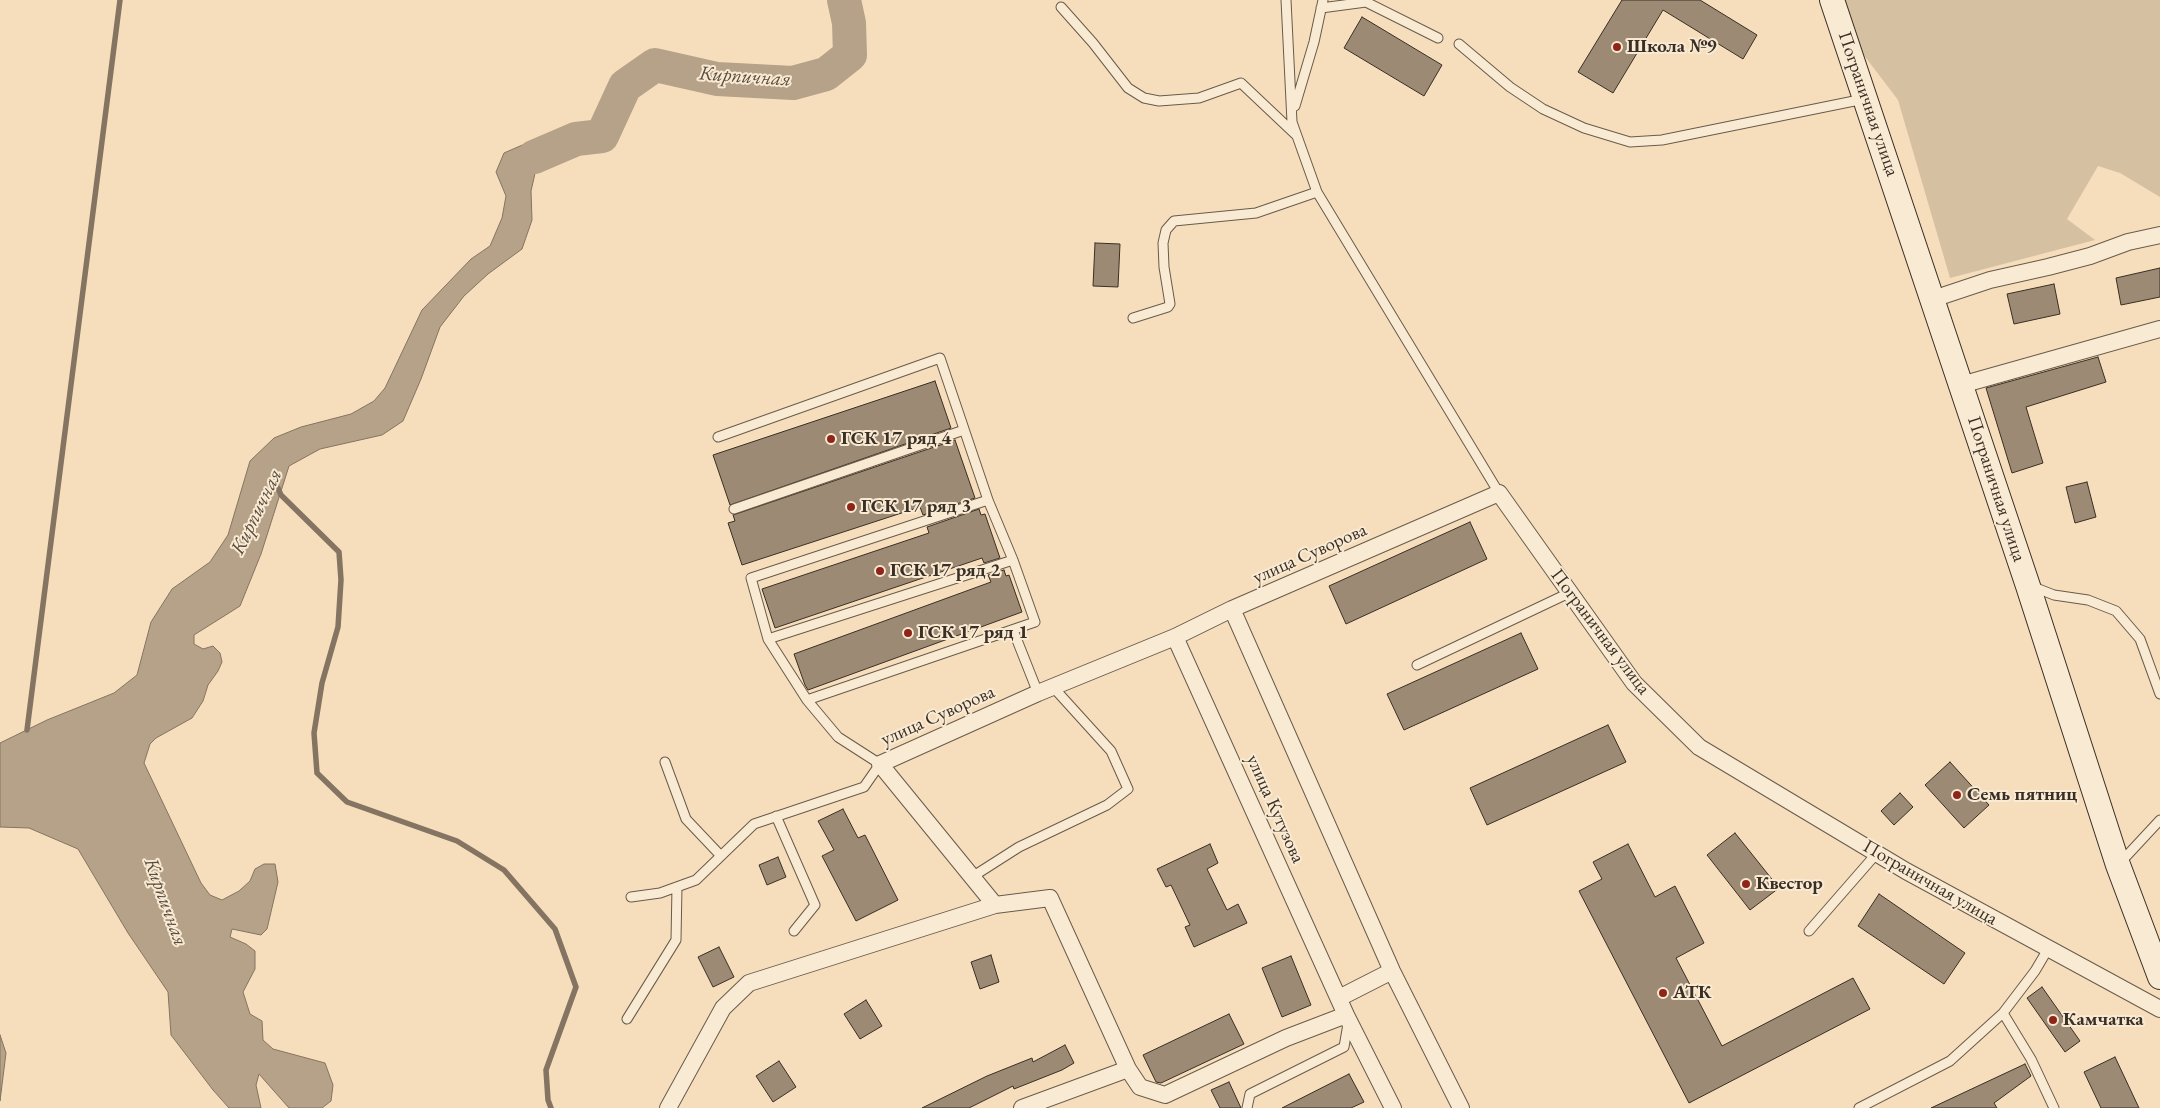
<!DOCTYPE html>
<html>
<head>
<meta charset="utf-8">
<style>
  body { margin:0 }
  canvas { display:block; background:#f6debc }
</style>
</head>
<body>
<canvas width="2160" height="1108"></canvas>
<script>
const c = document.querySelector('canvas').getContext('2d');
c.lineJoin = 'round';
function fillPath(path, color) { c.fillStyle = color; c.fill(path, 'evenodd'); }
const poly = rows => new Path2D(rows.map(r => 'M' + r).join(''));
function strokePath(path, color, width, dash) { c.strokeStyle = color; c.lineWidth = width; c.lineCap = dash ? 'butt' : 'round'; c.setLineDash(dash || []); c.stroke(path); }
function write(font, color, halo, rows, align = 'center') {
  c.font = font + ' "EB Garamond",serif'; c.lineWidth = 4; c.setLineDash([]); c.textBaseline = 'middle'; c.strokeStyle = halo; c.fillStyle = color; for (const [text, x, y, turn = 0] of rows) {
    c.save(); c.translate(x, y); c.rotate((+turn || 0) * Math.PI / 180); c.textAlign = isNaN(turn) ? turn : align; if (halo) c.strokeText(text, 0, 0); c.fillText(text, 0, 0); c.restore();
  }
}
fillPath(poly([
  [1845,0,2160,0,2160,197,2120,173,2098,166,2067,219,2095,240,1950,278,1898,100,1863,54]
]), '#d6c0a2');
const water = poly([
  [543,136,576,139,562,153,536,169,531,191,532,220,522,249,488,274,464,296,440,327,421,379,403,421,382,435,320,449,289,466,261,554,240,606,194,635,194,644,203,649,213,646,220,653,222,662,218,671,208,685,203,701,192,718,156,738,150,744,144,763,201,883,210,895,222,900,239,891,250,881,255,869,264,864,275,864,278,882,267,929,261,935,232,929,230,937,246,944,255,951,255,969,243,992,250,1014,262,1021,263,1040,273,1049,325,1063,333,1085,331,1101,322,1108,289,1108,259,1074,256,1085,261,1108,229,1108,213,1090,171,1035,168,992,128,933,78,849,29,828,0,827,0,743,47,720,114,693,137,675,151,622,172,589,210,562,228,535,250,461,274,438,301,427,351,414,374,401,385,388,422,310,471,259,490,246,502,218,506,196,496,172,504,153,543,136],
  [0,1035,6,1053,0,1101,0,1035]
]);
fillPath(water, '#b6a289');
strokePath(water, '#847461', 1);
strokePath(poly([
  [278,488,281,495,339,552,341,580,338,627,322,683,314,733,317,773,347,802,457,841,504,870,555,929,576,987,546,1070,548,1100,551,1108],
  [27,730,120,0]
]), '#847461', 5.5);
strokePath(poly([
  [534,157,576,139,602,136,625,86,655,65,717,79,793,83,826,74,850,55,849,23,844,0]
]), '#b6a289', 34);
const building = poly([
  [1622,0,1700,0,1757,35,1743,59,1663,10,1613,93,1578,72,1622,0],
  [1362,17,1442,65,1424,96,1344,48,1362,17],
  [1095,243,1120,244,1118,287,1093,286,1095,243],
  [2160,268,2160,297,2121,305,2116,278,2160,268],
  [2054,284,2060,314,2014,324,2007,294,2054,284],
  [2098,357,2106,382,2026,407,2043,463,2012,473,1986,388,2098,357],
  [935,381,951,428,730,505,713,455,935,381],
  [955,440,975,498,923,515,920,507,742,565,728,523,735,521,733,515,955,440],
  [2087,482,2096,517,2075,523,2066,487,2087,482],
  [979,509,981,515,985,514,1000,558,984,563,982,558,775,628,762,589,929,533,927,527,979,509],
  [1470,522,1487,559,1346,624,1329,586,1470,522],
  [1004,570,1006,576,1009,575,1022,612,808,690,805,685,794,654,991,582,988,575,1004,570],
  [1521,633,1538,669,1404,730,1387,694,1521,633],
  [1608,725,1626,762,1487,825,1470,788,1608,725],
  [1950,762,1989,805,1964,828,1925,785,1950,762],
  [1900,793,1913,807,1894,825,1881,811,1900,793],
  [843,809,858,838,865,835,898,900,856,921,822,856,834,850,818,821,843,809],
  [1735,833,1779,888,1750,910,1707,855,1735,833],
  [1210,844,1218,863,1207,869,1227,910,1238,904,1247,923,1194,947,1185,927,1190,925,1171,885,1166,887,1157,869,1210,844],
  [1628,844,1655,897,1675,886,1704,943,1676,958,1722,1046,1853,978,1870,1009,1689,1103,1579,891,1602,879,1593,862,1628,844],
  [778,857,786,877,767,885,759,865,778,857],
  [1879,894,1965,953,1944,984,1858,926,1879,894],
  [719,947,734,977,713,987,698,957,719,947],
  [991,955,999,982,980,989,971,962,991,955],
  [1291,956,1311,1005,1282,1017,1262,968,1291,956],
  [2042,987,2080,1041,2065,1052,2027,998,2042,987],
  [866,1000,882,1026,860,1039,844,1014,866,1000],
  [1229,1014,1244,1044,1161,1083,1156,1082,1143,1055,1229,1014],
  [1065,1045,1074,1063,1062,1070,1014,1089,1013,1086,969,1108,922,1108,987,1076,1032,1058,1033,1062,1065,1045],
  [2115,1057,2139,1108,2101,1108,2084,1072,2115,1057],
  [779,1061,796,1087,773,1102,756,1076,779,1061],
  [2025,1064,2031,1076,1994,1103,1997,1108,1931,1108,2025,1064],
  [1349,1074,1364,1102,1351,1108,1282,1108,1349,1074],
  [1229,1082,1241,1108,1220,1108,1211,1090,1229,1082]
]);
fillPath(building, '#9c8a74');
strokePath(building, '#3a2f25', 1);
const lane = poly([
  [1286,0,1292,122,1317,192,1499,493],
  [1061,7,1093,43,1128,88,1144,98,1159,101,1199,98,1241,83,1295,134],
  [1321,8,1366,2,1438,38],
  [1459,44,1510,87,1543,109,1584,128,1630,142,1662,140,1864,99],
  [1295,106,1314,42,1323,0],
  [1133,318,1168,307,1170,304,1164,267,1163,243,1166,230,1174,221,1256,213,1317,192],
  [718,437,940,358,988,500,1013,560,1035,622,807,700],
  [734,509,964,430],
  [2031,586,2054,595,2088,600,2116,611,2140,639,2160,694],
  [1013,630,1038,693],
  [768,639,1013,560],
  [1417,665,1569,593],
  [665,762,686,819,721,856],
  [776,816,815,905,794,931],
  [2120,863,2160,820],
  [972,877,1019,847,1107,805,1128,789,1111,751,1053,687],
  [631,897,660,893,696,880,754,824,864,787,880,764,838,737,807,700,768,639,751,578,988,500],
  [1809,931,1877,853],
  [2048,949,2035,971,2003,1013,2031,1059,2054,1108],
  [627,1019,676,940,677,887],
  [1247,1108,1250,1094,1344,1047,1348,1024],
  [1859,1108,1950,1061,2003,1013]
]);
const street = poly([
  [1933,299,1990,280,2048,267,2090,256,2128,242,2160,235],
  [1961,385,2160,329],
  [1232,609,1392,971,1461,1108],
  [1175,637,1346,1015,1393,1108],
  [995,905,1050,898,1128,1069,1140,1087,1165,1095,1286,1038,1346,1015],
  [1339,998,1392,971],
  [668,1108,723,1008,749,983,995,905,880,764,1038,693,1175,637,1232,609,1499,493,1634,683,1699,747,1906,871,2160,1009],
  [1022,1108,1128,1069]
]);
const secondary = poly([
  [1832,0,2028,586,2118,865,2160,977]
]);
strokePath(lane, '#695b4b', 11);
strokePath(street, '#695b4b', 18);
strokePath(secondary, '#3a2f25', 26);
strokePath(lane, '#f9ead3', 9);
strokePath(street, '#f9ead3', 16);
strokePath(secondary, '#f9ead3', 24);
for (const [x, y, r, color] of [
  [1617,47,5,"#8f2418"],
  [831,439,5,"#8f2418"],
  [851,507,5,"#8f2418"],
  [880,571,5,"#8f2418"],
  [908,633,5,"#8f2418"],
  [1957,795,5,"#8f2418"],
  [1746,884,5,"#8f2418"],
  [1663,993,5,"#8f2418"],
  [2053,1020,5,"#8f2418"]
]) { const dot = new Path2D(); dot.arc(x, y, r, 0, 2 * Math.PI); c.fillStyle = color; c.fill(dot); strokePath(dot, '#f9ead3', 2); }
write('bold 19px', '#3a2f25', '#f9ead3', [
  ["Школа №9",1627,47],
  ["ГСК 17 ряд 4",841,439],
  ["ГСК 17 ряд 3",861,507],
  ["ГСК 17 ряд 2",890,571],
  ["ГСК 17 ряд 1",918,633],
  ["Семь пятниц",1967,795],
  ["Квестор",1756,884],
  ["АТК",1673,993],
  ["Камчатка",2063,1020]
], 'left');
write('19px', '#3a2f25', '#f9ead3', [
  ["Пограничная улица",1868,104,71],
  ["Пограничная улица",1996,489,72],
  ["улица Суворова",1310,554,-24],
  ["Пограничная улица",1600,632,53],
  ["улица Суворова",938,716,-24],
  ["улица Кутузова",1275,809,66],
  ["Пограничная улица",1930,883,30]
]);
write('italic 20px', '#594c3e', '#f9ead3', [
  ["Кирпичная",745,77,4],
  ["Кирпичная",257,512,-64],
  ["Кирпичная",165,902,70]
]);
</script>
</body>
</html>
